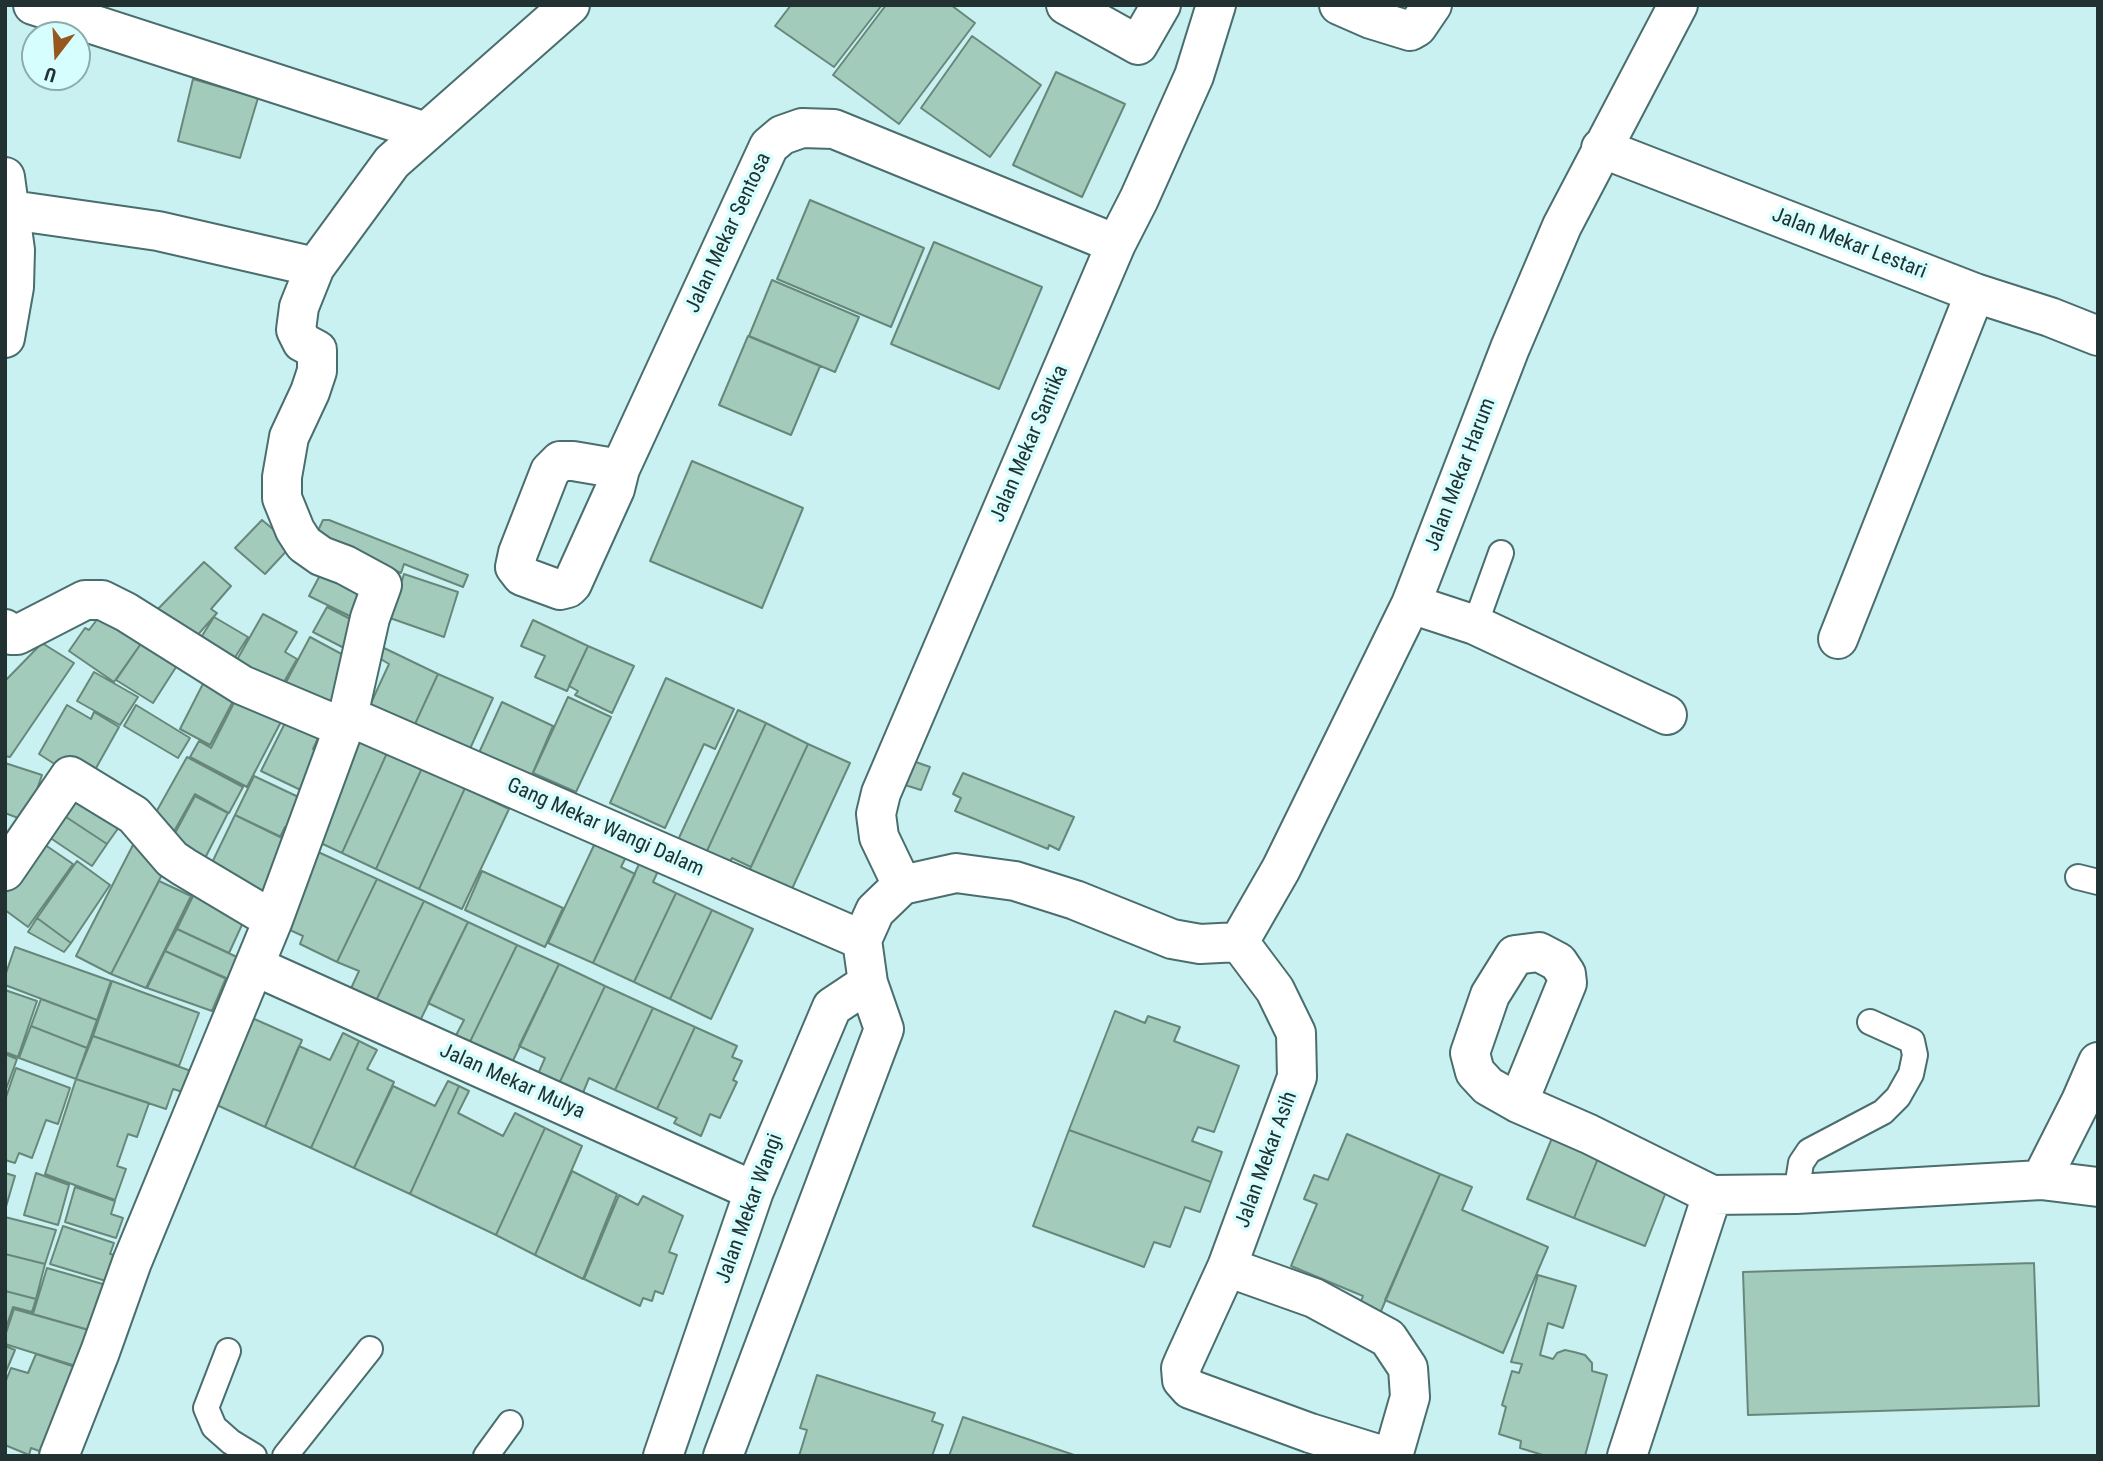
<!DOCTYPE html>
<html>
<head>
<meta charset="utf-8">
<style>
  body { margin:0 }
  #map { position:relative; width:2103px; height:1461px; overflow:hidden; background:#caf1f1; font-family:"Roboto Condensed",sans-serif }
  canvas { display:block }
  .frame { position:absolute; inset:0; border:7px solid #223131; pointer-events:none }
  .north { position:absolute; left:21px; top:21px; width:70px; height:70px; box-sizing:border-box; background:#d7fefe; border:2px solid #8facac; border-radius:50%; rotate:197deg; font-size:19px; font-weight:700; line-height:28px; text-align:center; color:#223131 }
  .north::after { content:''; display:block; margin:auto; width:24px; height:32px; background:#975820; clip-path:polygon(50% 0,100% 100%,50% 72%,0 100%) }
</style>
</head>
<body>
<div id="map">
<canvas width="2103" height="1461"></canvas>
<div class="frame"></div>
<div class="north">U</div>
</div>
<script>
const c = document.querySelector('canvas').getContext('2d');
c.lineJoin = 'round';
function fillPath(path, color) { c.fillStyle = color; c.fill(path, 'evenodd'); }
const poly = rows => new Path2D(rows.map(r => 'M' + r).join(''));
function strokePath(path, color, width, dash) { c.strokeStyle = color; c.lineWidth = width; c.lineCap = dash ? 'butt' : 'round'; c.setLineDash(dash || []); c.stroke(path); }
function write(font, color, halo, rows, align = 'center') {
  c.font = font + ' "Roboto Condensed",sans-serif'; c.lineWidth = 7; c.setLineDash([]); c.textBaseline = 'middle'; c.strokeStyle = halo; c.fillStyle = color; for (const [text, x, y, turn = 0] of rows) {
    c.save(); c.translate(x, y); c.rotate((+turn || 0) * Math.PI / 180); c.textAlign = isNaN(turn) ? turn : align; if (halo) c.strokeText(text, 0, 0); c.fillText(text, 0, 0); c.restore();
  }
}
const building = poly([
  [791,5,882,5,834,67,775,26,791,5],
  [886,5,951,5,975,23,899,124,833,75,886,5],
  [972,36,1041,85,990,157,921,108,972,36],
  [1056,72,1125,104,1082,197,1013,165,1056,72],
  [193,79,258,98,240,158,178,141,193,79],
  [810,200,924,248,891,327,777,279,810,200],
  [934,242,1042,287,999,389,891,344,934,242],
  [772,280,859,317,835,372,749,336,772,280],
  [748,336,820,366,791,435,719,405,748,336],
  [692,461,803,508,762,608,650,561,692,461],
  [262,520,292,545,265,574,235,548,262,520],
  [323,520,329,520,468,575,463,587,404,564,401,573,316,535,323,520],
  [204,562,231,586,211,609,217,613,187,647,151,616,204,562],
  [327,562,378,588,362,622,309,596,327,562],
  [404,574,458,592,444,637,390,618,404,574],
  [327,607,362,625,348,650,313,632,327,607],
  [263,614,297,632,285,652,297,659,276,696,230,672,263,614],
  [99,617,147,635,114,682,69,651,85,628,89,630,99,617],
  [214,617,248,637,227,670,193,650,214,617],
  [533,620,588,646,567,691,535,677,545,656,521,646,533,620],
  [147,635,178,664,153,703,116,680,147,635],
  [310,637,360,664,335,719,284,686,310,637],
  [42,643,74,663,10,757,5,756,5,681,42,643],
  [588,646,634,666,612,713,575,695,578,691,569,686,588,646],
  [384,648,438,674,409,737,365,716,389,664,379,658,384,648],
  [94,672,138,697,120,725,77,701,94,672],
  [209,672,240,688,210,745,180,729,209,672],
  [438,674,493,698,464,762,409,737,438,674],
  [666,678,734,709,715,749,704,744,665,828,610,803,666,678],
  [239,693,284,716,247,787,190,757,199,741,211,748,239,693],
  [568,697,611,717,576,792,533,773,568,697],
  [502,702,553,726,525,791,473,766,502,702],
  [67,705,91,719,94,712,119,727,91,777,64,770,39,754,67,705],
  [136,705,190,738,178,758,124,726,136,705],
  [293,707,319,736,313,749,328,755,309,794,261,771,293,707],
  [738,710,766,723,700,866,672,853,738,710],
  [766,723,808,744,751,867,732,858,723,876,700,866,766,723],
  [355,738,387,753,342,853,310,838,355,738],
  [808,744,850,763,785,904,742,886,808,744],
  [387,753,422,768,376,869,342,853,387,753],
  [187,757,243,787,229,813,195,794,172,835,150,823,187,757],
  [913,761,930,767,921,790,905,785,913,761],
  [5,763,42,775,26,821,5,813,5,763],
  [422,768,465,788,419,889,376,869,422,768],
  [963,773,1074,817,1059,850,1049,845,1048,849,955,811,961,798,953,794,963,773],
  [254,776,309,802,295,832,285,827,280,837,235,815,254,776],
  [76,787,124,820,107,844,57,811,76,787],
  [465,788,509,809,462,909,419,889,465,788],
  [195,796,228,813,201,866,167,848,195,796],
  [57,811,107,844,92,866,43,833,57,811],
  [235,815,292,842,265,900,207,873,235,815],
  [35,838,73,864,28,927,5,910,5,879,35,838],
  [596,841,627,855,621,867,635,874,593,963,548,943,596,841],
  [134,843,169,861,111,974,76,956,134,843],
  [316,851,377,879,337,962,300,944,303,936,279,925,316,851],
  [641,860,659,869,653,882,676,893,634,982,593,963,641,860],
  [77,861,110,885,71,943,37,918,77,861],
  [482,871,563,908,545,947,465,910,482,871],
  [377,879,424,901,373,1007,348,995,359,971,337,962,377,879],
  [159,881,191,896,146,988,111,974,159,881],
  [195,892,246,916,229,953,177,929,195,892],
  [676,893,712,910,670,999,634,982,676,893],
  [424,901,468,922,417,1027,373,1007,424,901],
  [712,910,753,929,711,1019,670,999,712,910],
  [37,918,71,943,64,952,28,932,37,918],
  [468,922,517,945,466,1050,452,1043,464,1020,428,1003,468,922],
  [177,929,239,958,229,980,165,951,177,929],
  [517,945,559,964,509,1069,466,1050,517,945],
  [15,947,111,981,97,1020,5,985,5,976,15,947],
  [165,951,226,978,212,1011,147,988,165,951],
  [559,964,605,986,556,1090,535,1081,545,1058,519,1046,559,964],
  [112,981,199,1013,179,1066,93,1036,112,981],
  [605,986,653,1008,615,1090,589,1078,580,1100,556,1090,605,986],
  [5,990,37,1001,18,1057,5,1052,5,990],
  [41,999,97,1020,87,1048,31,1026,41,999],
  [653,1008,695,1027,657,1109,615,1090,653,1008],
  [1115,1011,1145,1023,1148,1016,1180,1027,1174,1041,1239,1066,1214,1132,1198,1127,1192,1141,1222,1152,1211,1182,1069,1130,1115,1011],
  [252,1018,302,1040,265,1127,208,1101,252,1018],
  [31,1026,87,1048,76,1079,19,1058,31,1026],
  [695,1027,737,1046,732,1057,742,1061,733,1080,737,1082,720,1118,710,1114,701,1136,674,1123,677,1118,657,1109,695,1027],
  [343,1033,359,1041,311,1148,265,1127,299,1046,330,1060,343,1033],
  [93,1036,191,1071,183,1092,173,1089,166,1109,76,1079,93,1036],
  [359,1041,377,1050,367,1069,394,1082,354,1168,311,1148,359,1041],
  [5,1054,17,1059,5,1092,5,1054],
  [16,1068,70,1088,58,1124,46,1120,32,1158,19,1153,15,1163,5,1160,5,1100,16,1068],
  [76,1079,149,1103,137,1137,128,1134,117,1166,126,1169,115,1200,45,1174,76,1079],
  [448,1081,459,1086,410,1194,354,1168,393,1086,435,1106,448,1081],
  [459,1086,469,1091,458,1113,503,1136,515,1113,545,1128,496,1235,410,1194,459,1086],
  [545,1128,582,1146,535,1255,496,1235,545,1128],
  [1069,1130,1211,1182,1200,1212,1185,1207,1170,1247,1154,1242,1144,1267,1033,1226,1069,1130],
  [1347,1134,1440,1174,1375,1325,1355,1316,1363,1296,1291,1266,1317,1204,1304,1199,1314,1175,1328,1180,1347,1134],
  [1552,1138,1599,1156,1574,1218,1527,1199,1552,1138],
  [1599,1156,1669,1184,1645,1246,1574,1218,1599,1156],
  [572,1171,617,1194,583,1279,535,1255,572,1171],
  [5,1173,15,1176,5,1210,5,1173],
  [36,1173,69,1185,58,1225,24,1215,36,1173],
  [1440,1174,1472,1187,1462,1210,1548,1247,1503,1353,1385,1300,1440,1174],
  [75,1187,115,1201,111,1214,123,1218,116,1238,65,1222,75,1187],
  [619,1195,638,1205,643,1196,683,1216,669,1252,677,1255,663,1294,655,1291,652,1301,643,1298,640,1306,584,1279,619,1195],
  [5,1217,56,1230,45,1264,5,1254,5,1217],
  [63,1226,114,1243,110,1254,115,1255,106,1281,50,1264,63,1226],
  [5,1254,45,1264,36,1299,5,1291,5,1254],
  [2034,1263,2039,1406,1748,1415,1743,1272,2034,1263],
  [47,1268,113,1287,96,1332,33,1314,47,1268],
  [1538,1275,1576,1286,1563,1328,1548,1323,1540,1355,1553,1359,1557,1353,1565,1350,1574,1352,1585,1355,1592,1363,1592,1371,1607,1375,1585,1456,1546,1456,1520,1448,1521,1441,1499,1434,1506,1407,1502,1405,1512,1371,1519,1373,1522,1364,1511,1362,1538,1275],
  [5,1291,36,1299,32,1312,13,1307,5,1331,5,1291],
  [14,1309,92,1331,79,1367,5,1344,5,1336,14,1309],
  [5,1346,15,1350,5,1374,5,1346],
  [36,1354,78,1368,45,1453,31,1448,29,1455,5,1445,5,1383,11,1368,28,1373,36,1354],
  [817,1375,935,1413,932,1421,943,1425,932,1456,799,1456,807,1430,800,1428,817,1375],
  [963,1417,1077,1456,949,1456,963,1417]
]);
fillPath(building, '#a3cbbb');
strokePath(building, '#68877b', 2);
const service = poly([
  [1475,625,1501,553],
  [2078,877,2098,882],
  [1796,1194,1801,1163,1809,1151,1883,1112,1898,1097,1911,1074,1915,1055,1912,1041,1870,1022],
  [228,1351,206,1408,214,1427,231,1442,254,1456],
  [285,1456,370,1349],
  [486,1456,510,1423]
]);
const minor = poly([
  [33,5,426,132],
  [1066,5,1138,45,1161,5],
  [1339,5,1371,19,1410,31,1417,27,1432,5],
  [1601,148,1975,293,2050,317,2098,336],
  [5,177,15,250,14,287,5,338],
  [11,210,158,231,315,267],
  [560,461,573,461,620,469,615,489,572,584,568,588,560,590,522,576,515,567,518,553,550,471,560,461],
  [620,469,769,146,782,135,802,128,834,129,1116,244],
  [1411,604,1475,625,1667,715],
  [5,629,10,635,17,635,85,600,102,600,126,612,242,685,344,728],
  [1838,639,1975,293],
  [348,716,862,940],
  [5,871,70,776,134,815,172,859,184,867,273,920],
  [902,885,879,837,876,814,881,793,1116,244,1139,199,1194,76,1216,5],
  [1239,942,1281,869,1411,604,1510,348,1562,226,1678,5],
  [1239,942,1275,990,1296,1033,1297,1077,1227,1267,1184,1361,1181,1368,1182,1380,1190,1389,1310,1433,1384,1456],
  [270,973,754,1191],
  [1518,1103,1567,983,1566,974,1558,962,1539,952,1515,955,1490,995,1470,1053,1475,1072,1488,1086,1518,1103,1589,1134,1712,1195,1796,1194,2041,1180,2098,1187],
  [2041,1180,2081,1101,2098,1062],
  [1227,1267,1314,1298,1388,1338,1408,1368,1410,1397,1393,1456],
  [59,1456,100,1352,132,1262,273,920,348,716,370,618,382,585,345,565,321,556,304,544,295,530,282,498,282,477,289,437,310,392,317,371,317,350,302,342,296,330,299,307,315,267,392,162,570,5],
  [663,1456,754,1191,832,1007,868,983],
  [723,1456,884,1029,868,983,862,940,875,911,902,885,956,873,1015,881,1075,900,1172,939,1200,944,1239,942],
  [1627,1456,1712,1195]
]);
strokePath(service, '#4a6d6d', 28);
strokePath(minor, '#4a6d6d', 42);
strokePath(service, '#fff', 24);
strokePath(minor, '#fff', 38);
write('21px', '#223131', '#d7fefe', [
  ["Jalan Mekar Sentosa",729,233,-65],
  ["Jalan Mekar Lestari",1849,244,21],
  ["Jalan Mekar Santika",1030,444,-67],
  ["Jalan Mekar Harum",1461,475,-69],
  ["Gang Mekar Wangi Dalam",605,828,24],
  ["Jalan Mekar Mulya",512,1082,24],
  ["Jalan Mekar Asih",1267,1160,-70],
  ["Jalan Mekar Wangi",750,1209,-70]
]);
</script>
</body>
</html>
